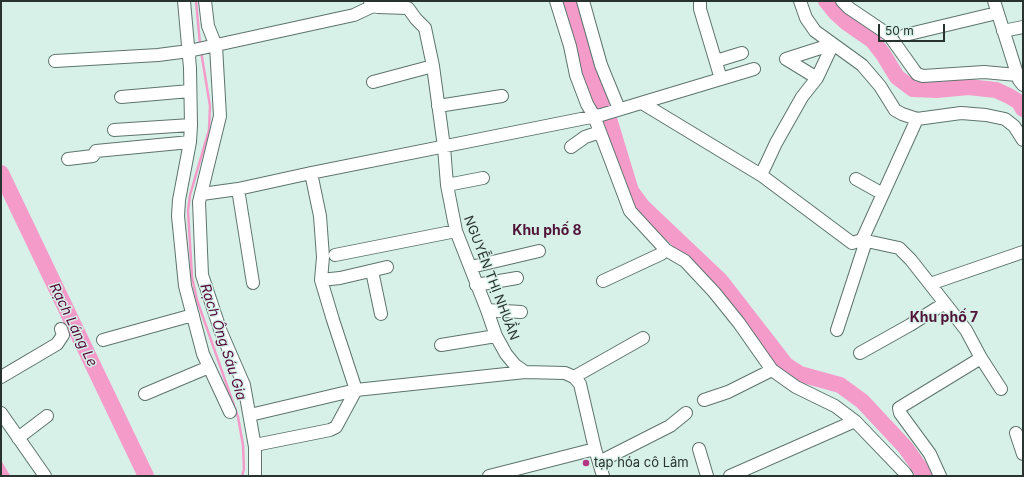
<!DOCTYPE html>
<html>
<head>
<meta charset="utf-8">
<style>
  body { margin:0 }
  #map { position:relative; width:1024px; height:477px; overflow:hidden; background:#d7f1e8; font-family:Inter,sans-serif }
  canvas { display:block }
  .frame { position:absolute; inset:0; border:2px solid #28322e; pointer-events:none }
  .scale { position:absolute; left:878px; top:24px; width:67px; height:18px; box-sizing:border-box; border:2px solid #28322e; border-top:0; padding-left:5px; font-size:12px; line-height:14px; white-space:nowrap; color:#28322e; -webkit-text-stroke:3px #d7f1e8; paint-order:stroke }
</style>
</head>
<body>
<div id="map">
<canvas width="1024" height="477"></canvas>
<div class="frame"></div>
<div class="scale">50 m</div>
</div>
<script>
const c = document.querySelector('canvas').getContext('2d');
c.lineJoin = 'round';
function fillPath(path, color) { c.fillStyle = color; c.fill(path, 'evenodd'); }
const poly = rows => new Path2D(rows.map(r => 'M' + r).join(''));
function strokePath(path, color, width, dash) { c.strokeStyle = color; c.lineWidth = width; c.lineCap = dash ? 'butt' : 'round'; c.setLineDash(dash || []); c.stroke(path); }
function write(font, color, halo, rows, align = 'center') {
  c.font = font + ' Inter,sans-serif'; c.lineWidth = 3; c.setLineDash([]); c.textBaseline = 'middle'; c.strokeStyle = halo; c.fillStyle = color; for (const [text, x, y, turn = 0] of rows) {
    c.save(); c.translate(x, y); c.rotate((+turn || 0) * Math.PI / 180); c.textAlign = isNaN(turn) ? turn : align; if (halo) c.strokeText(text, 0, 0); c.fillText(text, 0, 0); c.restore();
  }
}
fillPath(poly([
  [1,460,8,472,11,476,1,476]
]), '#f59bca');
strokePath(poly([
  [196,1,200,44],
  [201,51,210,106,209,130,190,195,188,211,192,277,197,300,238,417,243,445,244,469,242,476]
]), '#f59bca', 2.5);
strokePath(poly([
  [569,1,593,82,610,122,631,191,642,206,720,280,786,365,800,374,840,385,862,401,905,447,920,468,924,476],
  [826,1,835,12,847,23,873,41,883,54,897,77,913,89,937,90,968,87,996,90,1009,96,1019,102,1023,109],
  [1,173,146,476]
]), '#f59bca', 16);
const minor = poly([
  [184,1,190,68,191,125,190,142,179,200,178,216,185,286,203,354,230,412],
  [205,1,208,26,216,46,220,116,199,202,202,275,221,332,244,385,255,447,255,476],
  [370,1,373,6,378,7,408,8,416,19,425,28,433,66,444,147,447,185,456,231,487,310,496,336,506,354,515,365,525,372,565,373,574,377,580,384,595,449,603,476],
  [556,1,570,46,576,75,587,104,594,116,630,211,666,250,685,261,714,292,739,323,772,370,796,387,835,406,855,421,905,473,907,476],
  [583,1,601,65,619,109],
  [700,1,700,9,721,79],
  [800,1,806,18,815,31,862,65,880,86,895,110,902,114,917,119,961,113,986,115,1005,119,1014,126,1023,140],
  [842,1,849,8,889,35,914,70,917,74,923,76,984,72,1017,75],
  [994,1,1019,80,1023,85],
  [1003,31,1023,27],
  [905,35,997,13],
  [786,59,833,44],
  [786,59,817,78],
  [55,61,158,55,189,51,354,15,373,6],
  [716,61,742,53],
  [373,82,433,66],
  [121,97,190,91],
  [642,103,761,175,852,243,862,240,899,248,911,260,966,330,981,358,1001,389],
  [438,106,502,96],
  [114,130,191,125],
  [571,147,585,137,600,132],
  [68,159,93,156,96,151,190,142],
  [761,175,776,143,802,97,817,78,833,44],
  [856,179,883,194],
  [447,185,483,178],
  [238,189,253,283],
  [202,194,238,189,311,173,601,115,754,69],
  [862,240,917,119],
  [335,255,456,231],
  [471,267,539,251],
  [372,271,381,314],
  [321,280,340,278,387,267],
  [603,281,661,254,666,250],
  [930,284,1023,252],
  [476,285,517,278],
  [487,310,521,312],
  [837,330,866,241],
  [103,340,193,315],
  [441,345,496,336],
  [860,353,910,325,945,303],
  [1,377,57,344,63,335,61,329],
  [574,377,643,338],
  [145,394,209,367],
  [704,400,728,392,772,370],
  [1,413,45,476],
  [250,415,356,390,525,372],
  [1016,433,1023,454],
  [18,438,47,416],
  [255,445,330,430,336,427,356,390,333,320,321,280,323,257,320,216,311,173],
  [699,449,707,476],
  [599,462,670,426,686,413],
  [489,476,595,449],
  [730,476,855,421],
  [940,476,930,454,900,413,899,408,981,358]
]);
strokePath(minor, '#5e746d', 14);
strokePath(minor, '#fff', 12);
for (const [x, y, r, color] of [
  [586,463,4,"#b33481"]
]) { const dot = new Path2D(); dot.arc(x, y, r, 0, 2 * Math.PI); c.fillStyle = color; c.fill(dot); strokePath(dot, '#d7f1e8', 1.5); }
write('13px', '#28322e', '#d7f1e8', [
  ["NGUYỄN THỊ NHUẦN",491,278,69]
]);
write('13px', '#28322e', '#d7f1e8', [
  ["tạp hóa cô Lâm",594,463]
], 'left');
write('bold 14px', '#501337', '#d7f1e8', [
  ["Khu phố 8",547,231],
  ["Khu phố 7",944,318]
]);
write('italic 14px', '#540338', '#d7f1e8', [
  ["Rạch Láng Le",73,325,64],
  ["Rạch Ông Sáu Gia",223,342,72]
]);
</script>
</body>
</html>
